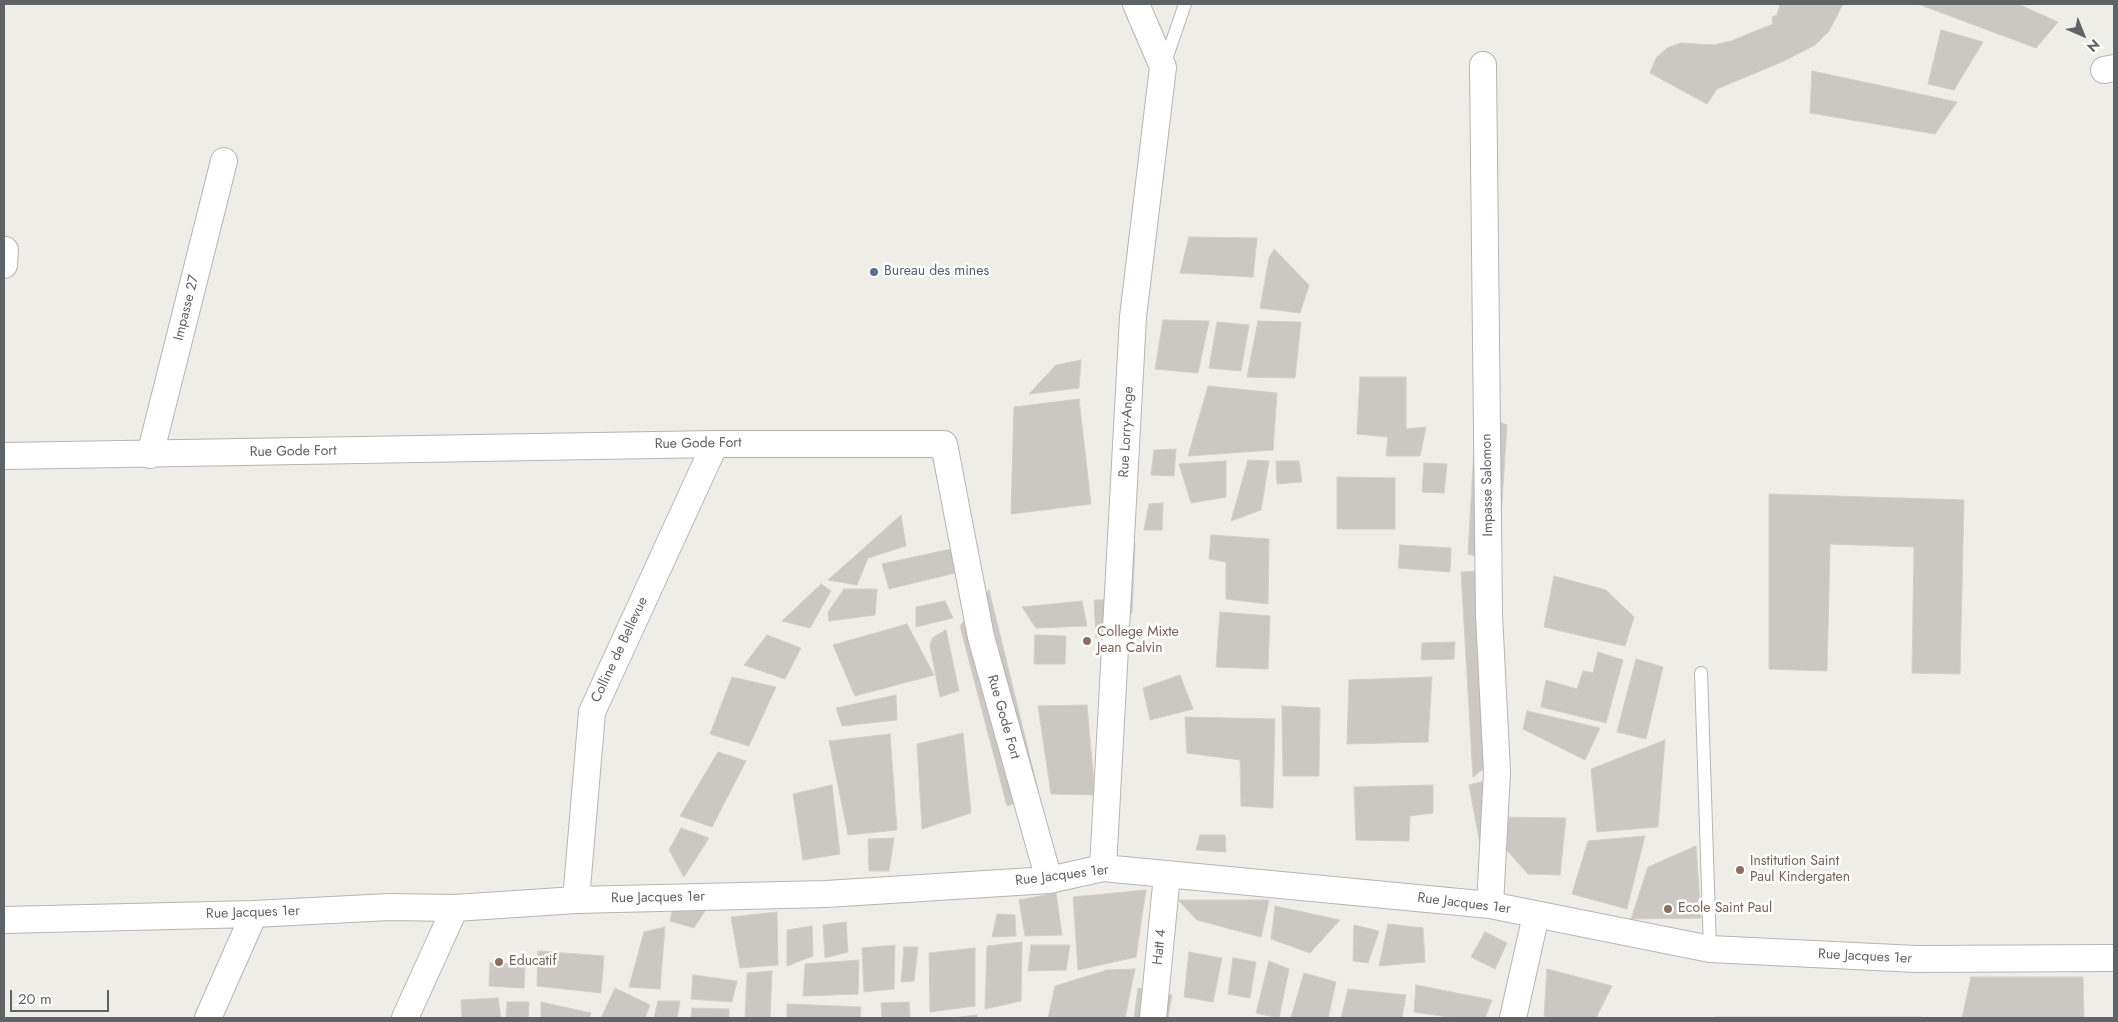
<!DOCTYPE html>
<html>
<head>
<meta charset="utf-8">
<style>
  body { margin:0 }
  #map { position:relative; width:2118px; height:1022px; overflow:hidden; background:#efede8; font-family:Jost,sans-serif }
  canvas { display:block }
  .frame { position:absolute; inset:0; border:5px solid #5f6366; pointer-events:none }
  .north { position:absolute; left:2058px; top:10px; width:50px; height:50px; -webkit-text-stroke:4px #fff; paint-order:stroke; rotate:136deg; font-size:14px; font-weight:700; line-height:20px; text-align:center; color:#5f6366 }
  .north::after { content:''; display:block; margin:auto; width:18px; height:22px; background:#5f6366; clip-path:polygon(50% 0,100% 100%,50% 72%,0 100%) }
  .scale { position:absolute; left:10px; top:990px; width:99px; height:22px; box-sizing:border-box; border:2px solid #5f6366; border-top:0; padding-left:6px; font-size:15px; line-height:18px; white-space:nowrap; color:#5f6366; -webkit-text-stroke:4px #fff; paint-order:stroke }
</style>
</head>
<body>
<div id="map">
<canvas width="2118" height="1022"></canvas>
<div class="frame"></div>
<div class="north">N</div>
<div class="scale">20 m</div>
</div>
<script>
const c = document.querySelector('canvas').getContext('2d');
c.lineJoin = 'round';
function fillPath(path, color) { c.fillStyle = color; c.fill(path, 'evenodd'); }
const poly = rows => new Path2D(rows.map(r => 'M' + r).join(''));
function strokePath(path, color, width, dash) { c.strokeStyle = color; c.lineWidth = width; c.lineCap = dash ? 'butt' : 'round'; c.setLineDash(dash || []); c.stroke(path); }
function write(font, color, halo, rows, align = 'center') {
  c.font = font + ' Jost,sans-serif'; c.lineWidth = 5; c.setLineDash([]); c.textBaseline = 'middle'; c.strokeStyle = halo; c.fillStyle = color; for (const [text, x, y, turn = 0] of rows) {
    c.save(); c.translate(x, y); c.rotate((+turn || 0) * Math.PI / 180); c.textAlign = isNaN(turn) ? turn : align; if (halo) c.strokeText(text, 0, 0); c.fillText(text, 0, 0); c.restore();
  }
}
const building = poly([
  [1780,4,1843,4,1829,31,1815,45,1784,61,1717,89,1707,104,1650,73,1656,58,1667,48,1681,43,1714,45,1731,41,1773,24,1772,17,1777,15,1780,4],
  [1918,4,2018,4,2058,22,2036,48,1918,4],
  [1941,30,1983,42,1954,90,1928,84,1941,30],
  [1812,71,1957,102,1935,134,1810,113,1812,71],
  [1189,237,1257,238,1253,277,1180,273,1189,237],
  [1274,249,1309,285,1300,313,1260,308,1269,258,1274,249],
  [1163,320,1209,321,1198,373,1155,369,1163,320],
  [1258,321,1301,322,1295,378,1247,377,1258,321],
  [1217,322,1249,325,1241,371,1209,368,1217,322],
  [1081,360,1079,388,1029,394,1056,365,1081,360],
  [1360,377,1406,377,1406,429,1426,427,1420,456,1386,456,1388,437,1357,434,1360,377],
  [1208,386,1277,393,1273,450,1188,456,1208,386],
  [1079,399,1091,504,1011,514,1014,407,1079,399],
  [1476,413,1507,425,1498,562,1468,554,1476,413],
  [1176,449,1174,476,1151,475,1154,450,1176,449],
  [1248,460,1269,461,1261,510,1231,521,1248,460],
  [1226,461,1226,497,1191,503,1179,464,1226,461],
  [1276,461,1299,461,1302,482,1277,484,1276,461],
  [1424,463,1447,464,1444,493,1422,492,1424,463],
  [1337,477,1395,478,1395,529,1337,529,1337,477],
  [1769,494,1964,500,1960,674,1912,673,1914,547,1830,544,1827,671,1769,669,1769,494],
  [1163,503,1162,530,1144,530,1149,504,1163,503],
  [901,515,906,546,868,558,857,585,828,580,901,515],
  [1211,535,1269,539,1268,604,1226,599,1226,562,1209,559,1211,535],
  [1135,544,1132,613,1096,638,1094,600,1107,600,1113,546,1135,544],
  [1400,545,1451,548,1450,572,1398,568,1400,545],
  [951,549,955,573,889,589,882,564,951,549],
  [1497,570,1503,754,1473,777,1461,572,1497,570],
  [1554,576,1606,590,1634,617,1625,646,1544,627,1554,576],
  [821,584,831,591,810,628,782,621,821,584],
  [844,589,877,589,875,615,829,621,828,612,844,589],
  [989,590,1039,794,1007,806,960,626,989,590],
  [945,601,953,618,916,627,916,607,945,601],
  [1082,601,1087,626,1036,628,1022,607,1082,601],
  [1220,612,1270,616,1268,669,1216,667,1220,612],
  [907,624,934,675,855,696,833,645,907,624],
  [946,630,959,691,940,697,930,646,932,638,946,630],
  [767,635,801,648,785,679,744,665,767,635],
  [1035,635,1066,636,1065,664,1034,664,1035,635],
  [1455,642,1454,659,1421,660,1422,643,1455,642],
  [1598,652,1623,660,1606,723,1541,707,1546,680,1577,689,1583,671,1593,673,1598,652],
  [1636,659,1663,667,1646,739,1617,732,1636,659],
  [1180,675,1193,709,1150,720,1143,688,1180,675],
  [732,677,776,687,749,746,710,734,732,677],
  [1432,677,1428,742,1347,744,1349,680,1432,677],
  [896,695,897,720,842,726,836,708,896,695],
  [1087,705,1095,795,1051,794,1038,706,1087,705],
  [1282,706,1320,708,1319,776,1283,776,1282,706],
  [1527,711,1600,728,1585,760,1523,729,1527,711],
  [1185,717,1275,719,1273,808,1241,806,1240,760,1187,753,1185,717],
  [963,733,971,813,922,829,917,744,963,733],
  [890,734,897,830,848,835,829,741,890,734],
  [1665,740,1658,827,1597,832,1591,769,1665,740],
  [718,752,746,761,712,827,680,816,718,752],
  [1500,777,1485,870,1469,785,1500,777],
  [832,785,840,854,803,860,793,794,832,785],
  [1433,785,1433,813,1410,816,1409,841,1356,840,1354,787,1433,785],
  [1504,817,1566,818,1560,875,1528,874,1505,848,1504,817],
  [681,828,709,838,684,877,669,850,681,828],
  [1200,835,1225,835,1226,852,1196,850,1200,835],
  [1645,836,1627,909,1572,894,1588,841,1645,836],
  [894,838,889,871,869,871,868,839,894,838],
  [1696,846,1701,918,1631,919,1648,867,1696,846],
  [1146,890,1136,957,1078,970,1073,897,1146,890],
  [1056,893,1062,935,1025,936,1019,900,1056,893],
  [675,898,707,908,694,928,670,921,675,898],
  [1178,900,1269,900,1261,937,1197,920,1178,900],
  [1275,906,1340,920,1310,953,1271,939,1275,906],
  [777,912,778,965,740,968,731,917,777,912],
  [997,914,1015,915,1016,936,992,937,997,914],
  [846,922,848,952,825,958,823,925,846,922],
  [1388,924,1423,928,1425,962,1379,966,1388,924],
  [1354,925,1379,931,1368,963,1353,961,1354,925],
  [812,926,813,956,787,966,787,930,812,926],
  [665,927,660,989,629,987,644,932,665,927],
  [1485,932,1507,943,1495,969,1471,957,1485,932],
  [1022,942,1021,1001,985,1009,987,946,1022,942],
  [895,945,894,989,864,992,862,948,895,945],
  [1031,945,1070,945,1066,970,1028,971,1031,945],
  [904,947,918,947,914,981,901,982,904,947],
  [975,948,975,1006,930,1012,929,953,975,948],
  [538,951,604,956,601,993,537,986,538,951],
  [1189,952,1222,958,1213,1002,1184,997,1189,952],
  [1233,958,1256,962,1250,998,1228,994,1233,958],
  [859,960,858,994,803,996,805,964,859,960],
  [1269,961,1289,969,1279,1018,1256,1013,1269,961],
  [490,963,525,964,524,988,489,986,490,963],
  [1135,969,1125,1018,1048,1018,1055,986,1107,970,1135,969],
  [1547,969,1612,986,1596,1018,1550,1018,1544,1016,1547,969],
  [772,971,770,1018,745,1018,747,973,772,971],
  [1304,973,1336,982,1328,1018,1291,1018,1304,973],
  [693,975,737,981,732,1002,691,999,693,975],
  [1971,977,2083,977,2084,1018,1962,1018,1971,977],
  [1416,985,1492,1000,1485,1018,1455,1018,1414,1012,1416,985],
  [615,988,650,1005,645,1018,601,1018,615,988],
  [1138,988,1172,995,1168,1018,1134,1018,1138,988],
  [1348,989,1406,995,1402,1018,1341,1018,1348,989],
  [498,998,501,1018,462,1018,461,1000,498,998],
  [658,1001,680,1001,677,1018,654,1018,658,1001],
  [507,1002,529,1002,528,1018,506,1018,507,1002],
  [541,1002,591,1013,589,1018,541,1018,541,1002],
  [909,1002,910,1018,882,1018,881,1003,909,1002],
  [787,1004,861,1007,860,1018,787,1018,787,1004],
  [692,1008,729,1009,729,1018,691,1018,692,1008],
  [977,1015,977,1018,953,1018,977,1015],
  [1716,1017,1922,1017,1922,1018,1716,1018,1716,1017]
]);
fillPath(building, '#cbc8c4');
strokePath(building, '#d3cec7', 1);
const service = poly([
  [1164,65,1185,4],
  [1701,673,1710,949]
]);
const minor = poly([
  [1483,65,1489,615,1497,772,1490,905],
  [2104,70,2114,68],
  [4,265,5,250],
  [150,455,224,161],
  [4,456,715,444,944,444,981,637,1049,880],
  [1103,868,1133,317,1163,67,1136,4],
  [576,900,592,712,715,444],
  [4,920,254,914,389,907,455,908,576,900,826,894,1049,880,1103,868,1490,905,1710,949,1916,959,2114,958],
  [208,1018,254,914],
  [405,1018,455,908],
  [1153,1018,1167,875],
  [1513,1018,1536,915]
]);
strokePath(service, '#b3b5b8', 14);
strokePath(minor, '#b3b5b8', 28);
strokePath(service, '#fff', 12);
strokePath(minor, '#fff', 26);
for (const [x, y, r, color] of [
  [874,272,5,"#5c6f8a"],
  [1087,641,5,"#8d6e63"],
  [1740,870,5,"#8d6e63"],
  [1668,909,5,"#8d6e63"],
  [499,962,5,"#8d6e63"]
]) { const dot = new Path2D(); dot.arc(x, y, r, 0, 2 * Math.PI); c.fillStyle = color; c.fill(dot); strokePath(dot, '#fff', 2); }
write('14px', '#4e5e75', '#fff', [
  ["Bureau des mines",884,272]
], 'left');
write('14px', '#5f6366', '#fff', [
  ["Impasse 27",187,308,-76],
  ["Rue Lorry-Ange",1127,432,-87],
  ["Rue Gode Fort",698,444,-1],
  ["Rue Gode Fort",293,452,-1],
  ["Impasse Salomon",1488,485,-91],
  ["Colline de Bellevue",620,650,-65],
  ["Rue Gode Fort",1003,717,74],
  ["Rue Jacques 1er",1062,876,-7],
  ["Rue Jacques 1er",658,898,-1],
  ["Rue Jacques 1er",1464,904,7],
  ["Rue Jacques 1er",253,913,-2],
  ["Hatt 4",1160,947,-84],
  ["Rue Jacques 1er",1865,957,3]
]);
write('14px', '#785e54', '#fff', [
  ["College Mixte",1097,633],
  ["Jean Calvin",1097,649],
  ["Institution Saint",1750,862],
  ["Paul Kindergaten",1750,878],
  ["Ecole Saint Paul",1678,909],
  ["Educatif",509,962]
], 'left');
</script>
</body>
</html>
